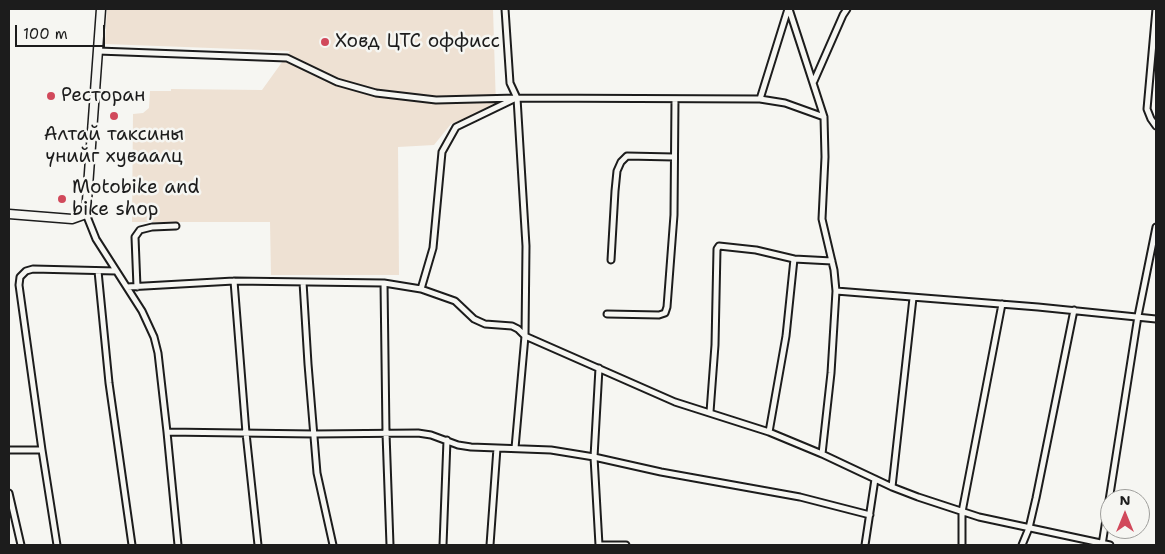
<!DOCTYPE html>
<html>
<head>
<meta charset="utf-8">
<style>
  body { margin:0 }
  #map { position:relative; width:1165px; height:554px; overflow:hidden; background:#f6f6f2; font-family:"Shantell Sans",sans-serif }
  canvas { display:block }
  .frame { position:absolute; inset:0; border:10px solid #1c1c1c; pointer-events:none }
  .north { position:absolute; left:1100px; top:489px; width:50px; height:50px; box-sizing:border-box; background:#f6f6f2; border:1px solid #9f9f9c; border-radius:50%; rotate:0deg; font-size:14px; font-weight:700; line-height:20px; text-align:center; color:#1c1c1c }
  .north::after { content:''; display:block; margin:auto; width:18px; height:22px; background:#d1495b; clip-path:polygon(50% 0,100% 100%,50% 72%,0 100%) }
  .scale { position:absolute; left:15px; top:25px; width:90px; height:22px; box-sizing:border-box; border:2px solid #1c1c1c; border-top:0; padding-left:6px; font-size:15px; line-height:18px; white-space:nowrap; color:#1c1c1c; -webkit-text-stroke:4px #f6f6f2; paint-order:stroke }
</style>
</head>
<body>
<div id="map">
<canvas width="1165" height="554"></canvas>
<div class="frame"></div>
<div class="north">N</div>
<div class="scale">100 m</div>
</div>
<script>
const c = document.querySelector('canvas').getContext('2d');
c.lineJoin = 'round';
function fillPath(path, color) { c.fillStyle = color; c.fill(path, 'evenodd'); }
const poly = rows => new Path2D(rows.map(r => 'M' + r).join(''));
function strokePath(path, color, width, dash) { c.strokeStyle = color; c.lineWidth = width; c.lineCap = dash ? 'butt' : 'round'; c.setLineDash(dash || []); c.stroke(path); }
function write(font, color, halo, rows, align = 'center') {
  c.font = font + ' "Shantell Sans",sans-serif'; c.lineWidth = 5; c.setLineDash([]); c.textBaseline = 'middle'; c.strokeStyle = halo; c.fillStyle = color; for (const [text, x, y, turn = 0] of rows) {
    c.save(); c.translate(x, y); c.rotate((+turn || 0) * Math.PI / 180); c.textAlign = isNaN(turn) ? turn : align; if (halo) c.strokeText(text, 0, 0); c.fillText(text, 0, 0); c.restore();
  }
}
fillPath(poly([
  [107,9,493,9,496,107,451,124,434,145,398,147,399,275,271,275,270,222,132,222,133,114,143,113,149,108,150,91,171,91,171,89,262,90,290,51,105,44]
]), '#eee1d3');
const street = poly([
  [505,9,510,83,517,98,526,246,525,336,515,448],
  [789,9,824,117,825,157,822,219,834,270,836,291,831,373,822,454],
  [1156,9,1147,109,1151,119,1156,126],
  [98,51,287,58,337,82,376,93,436,100,517,98,760,99,785,103,824,117],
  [814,81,843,15,847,9],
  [760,99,788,9],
  [86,214,96,239,142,311,154,337,158,353,167,432,178,545],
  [611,260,615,191,617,171,621,162,627,156,674,157],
  [98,271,109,383,132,545],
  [234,281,246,433,258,545],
  [303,282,308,364,317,473,333,545],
  [384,283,386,433,390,545],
  [127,287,234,281,384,283,421,289,455,301,474,319,485,324,512,326,518,329,525,336,675,402,769,432,822,454,892,487,918,497,979,517,1110,545],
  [137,287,135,237,140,230,152,227,176,226],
  [421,289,433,248,442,152,456,127,514,99],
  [836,291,1038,307,1156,319],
  [607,314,659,315,665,313,667,307,674,215,675,99],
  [599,368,594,457,599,545],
  [710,412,715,345,717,249,719,246,756,250,794,259],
  [167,432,314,434,418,433,431,435,458,445,471,447,551,450,594,457,661,472,800,497,870,515],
  [769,432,786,336,794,259,832,261],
  [9,450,42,450],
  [892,487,913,298],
  [9,493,21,545],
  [57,545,42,450,19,285,20,277,26,271,33,269,116,271],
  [443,545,447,440],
  [490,545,497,448],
  [599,545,626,545],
  [865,545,875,479],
  [962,545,962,512,1002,304],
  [1022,545,1029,528,1036,498,1074,310],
  [1102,545,1138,316,1156,227]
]);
const secondary = poly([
  [9,214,72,219,86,214,101,9]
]);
strokePath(street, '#1c1c1c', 9);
strokePath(secondary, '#1c1c1c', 11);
strokePath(street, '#f6f6f2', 5);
strokePath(secondary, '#f6f6f2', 8);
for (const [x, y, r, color] of [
  [325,42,5,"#d1495b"],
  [51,96,5,"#d1495b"],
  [114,116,5,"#d1495b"],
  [62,199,5,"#d1495b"]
]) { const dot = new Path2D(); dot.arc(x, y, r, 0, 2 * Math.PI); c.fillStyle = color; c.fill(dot); strokePath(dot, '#f6f6f2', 2); }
write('19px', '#1c1c1c', '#f6f6f2', [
  ["Ховд ЦТС оффисс",335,42],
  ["Ресторан",61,96],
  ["Алтай таксины",114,135,"center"],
  ["үнийг хуваалц",114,157,"center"],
  ["Motobike and",72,188],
  ["bike shop",72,210]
], 'left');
</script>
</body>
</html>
